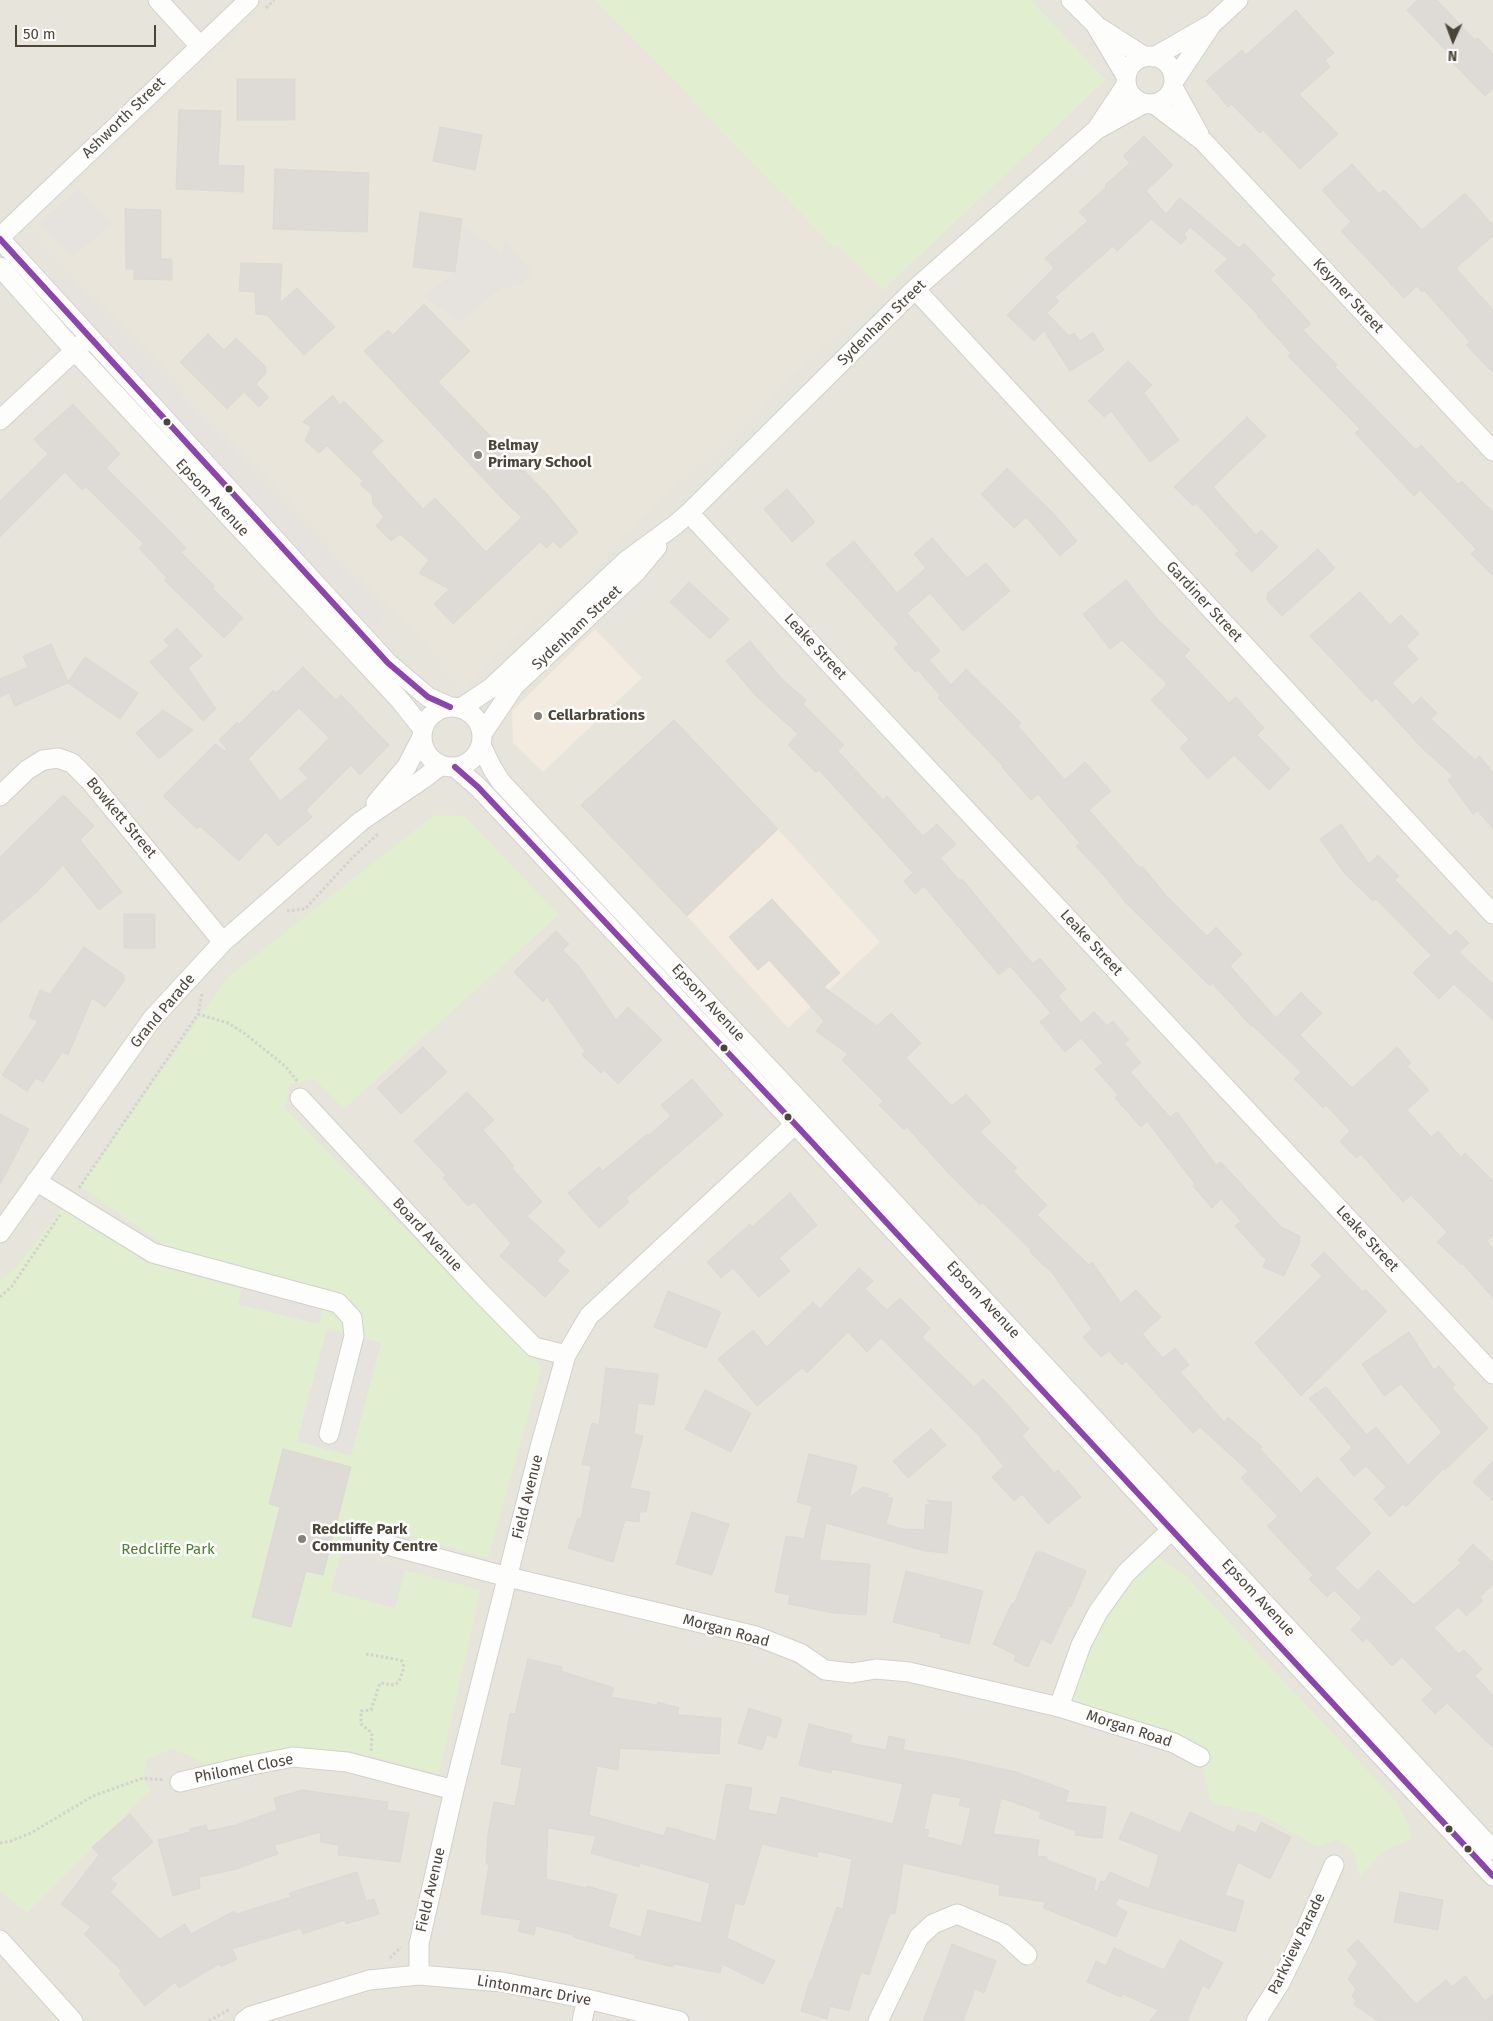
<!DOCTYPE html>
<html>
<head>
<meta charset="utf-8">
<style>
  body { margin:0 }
  #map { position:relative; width:1493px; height:2021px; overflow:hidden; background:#f4f2ee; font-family:"Fira Sans",sans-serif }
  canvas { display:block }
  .north { position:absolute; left:1428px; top:15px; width:50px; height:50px; -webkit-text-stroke:4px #fff; paint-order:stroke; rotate:182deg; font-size:14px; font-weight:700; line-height:20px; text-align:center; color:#4b4439 }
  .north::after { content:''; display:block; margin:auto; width:18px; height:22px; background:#4b4439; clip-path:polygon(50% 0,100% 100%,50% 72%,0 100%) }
  .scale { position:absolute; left:15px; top:25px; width:141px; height:22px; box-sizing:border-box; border:2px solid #4b4439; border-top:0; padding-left:6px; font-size:15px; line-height:18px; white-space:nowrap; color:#4b4439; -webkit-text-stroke:4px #fff; paint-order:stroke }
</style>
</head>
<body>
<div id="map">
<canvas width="1493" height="2021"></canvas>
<div class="north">N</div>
<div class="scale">50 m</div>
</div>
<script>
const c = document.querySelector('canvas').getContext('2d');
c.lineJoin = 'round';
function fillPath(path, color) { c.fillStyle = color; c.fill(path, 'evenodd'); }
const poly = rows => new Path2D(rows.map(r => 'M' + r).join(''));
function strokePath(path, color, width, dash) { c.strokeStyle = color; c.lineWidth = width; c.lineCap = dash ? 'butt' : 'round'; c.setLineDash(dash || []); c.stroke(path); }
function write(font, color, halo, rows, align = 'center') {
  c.font = font + ' "Fira Sans",sans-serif'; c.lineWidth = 5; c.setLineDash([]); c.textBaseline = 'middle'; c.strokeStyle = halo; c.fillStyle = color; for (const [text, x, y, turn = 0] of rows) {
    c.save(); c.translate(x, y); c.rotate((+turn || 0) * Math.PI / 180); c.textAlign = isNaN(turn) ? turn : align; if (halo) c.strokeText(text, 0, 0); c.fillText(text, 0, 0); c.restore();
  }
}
fillPath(poly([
  [0,0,1493,0,1493,2021,0,2021]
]), '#e7e4dc');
fillPath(poly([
  [595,629,642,678,543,772,513,743,512,711],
  [778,829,880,942,788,1028,687,916]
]), '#f3ebdf');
fillPath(poly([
  [276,0,1031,0,1106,80,465,686,30,225]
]), '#eae5da');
fillPath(poly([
  [595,0,1031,0,1106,80,883,290,838,245,834,248,691,100,692,98],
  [434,815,465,816,559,915,344,1109,314,1079,290,1084,285,1108,542,1367,488,1558,351,1520,332,1591,395,1608,405,1570,481,1590,439,1774,352,1751,274,1751,209,1767,190,1756,172,1749,147,1759,143,1778,151,1790,27,1913,0,1891,0,1280,14,1270,64,1206,146,1262,242,1289,238,1304,319,1324,322,1307,343,1318,345,1333,327,1329,381,1344,359,1337,360,1311,342,1295,168,1248,80,1186,228,977],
  [1150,1551,1187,1577,1397,1802,1409,1826,1412,1839,1382,1852,1360,1878,1353,1851,1338,1839,1317,1847,1260,1814,1211,1803,1200,1757,1059,1707,1081,1645]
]), '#e1eecf');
fillPath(poly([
  [79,189,112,224,72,257,39,223],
  [464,226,500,252,506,240,531,272,520,286,501,288,459,322,424,296,455,272],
  [69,278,386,612,374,634,46,279],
  [242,1289,322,1307,319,1324,238,1304],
  [327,1329,381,1343,351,1456,297,1441],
  [341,1554,405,1570,395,1608,331,1591]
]), '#e6e3df');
const building = poly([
  [1417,0,1437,0,1475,40,1478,38,1493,54,1493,88,1485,96,1452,62,1455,60,1407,10,1417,0],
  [1296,10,1334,53,1325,60,1330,67,1299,94,1338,134,1300,169,1263,130,1260,133,1231,104,1228,107,1206,81,1242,50,1246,55,1296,10],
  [237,79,295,79,295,120,237,120,237,79],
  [179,110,221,111,218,165,244,166,243,192,176,189,179,110],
  [440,127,482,135,475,170,433,161,440,127],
  [1144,136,1173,165,1146,191,1166,214,1180,198,1239,248,1244,243,1275,275,1270,279,1311,324,1303,330,1337,365,1335,367,1416,450,1421,445,1458,484,1462,481,1493,512,1493,576,1471,554,1476,549,1420,490,1414,496,1355,433,1360,429,1288,356,1291,353,1257,316,1258,315,1215,271,1228,259,1190,227,1184,234,1187,238,1181,244,1151,219,1117,251,1113,246,1055,297,1059,301,1047,313,1069,336,1074,333,1080,341,1093,332,1104,350,1070,371,1044,331,1034,341,1007,315,1054,268,1045,258,1088,221,1079,212,1106,187,1105,185,1130,163,1123,156,1144,136],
  [1352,164,1379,194,1384,190,1422,230,1465,193,1493,225,1493,236,1456,268,1493,310,1493,373,1466,345,1470,342,1424,290,1422,292,1417,286,1404,298,1341,231,1351,222,1322,190,1352,164],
  [275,169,369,173,367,232,273,229,275,169],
  [125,209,161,210,161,259,172,259,172,280,134,279,134,269,126,269,125,209],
  [420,212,462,219,455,272,413,267,420,212],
  [241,263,282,264,280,303,297,288,335,327,304,355,267,315,256,314,255,292,239,291,241,263],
  [424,304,470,351,438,382,548,495,578,532,560,548,553,541,547,548,540,542,453,624,434,604,449,589,419,573,429,560,400,534,391,541,376,526,384,517,373,504,372,495,360,484,363,481,327,446,319,453,305,441,311,427,303,422,333,395,340,405,344,401,383,441,371,452,423,509,435,498,486,552,522,517,508,505,364,351,388,330,393,335,424,304],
  [208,334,224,350,236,338,266,367,266,373,256,384,269,397,259,407,244,392,227,409,180,362,208,334],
  [1128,361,1152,385,1144,393,1179,440,1150,462,1111,411,1104,417,1088,401,1128,361],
  [73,404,120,454,106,468,164,525,186,548,181,552,215,586,212,588,243,618,224,638,164,580,167,578,139,548,144,544,86,487,82,490,65,472,0,537,0,501,48,454,34,439,73,404],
  [1247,417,1266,436,1213,487,1256,535,1261,530,1278,547,1252,572,1235,554,1239,551,1196,503,1193,506,1174,487,1247,417],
  [1007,468,1053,513,1077,541,1060,556,1026,517,1014,528,981,494,1007,468],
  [787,489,815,522,792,542,764,509,787,489],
  [932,538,967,578,986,563,1010,591,963,631,930,593,907,613,940,651,929,660,951,685,966,669,1021,723,1018,726,1065,780,1085,762,1111,791,1089,810,1140,868,1142,866,1165,894,1207,936,1216,927,1242,954,1230,966,1276,1018,1301,992,1322,1013,1300,1035,1352,1088,1397,1047,1411,1063,1407,1066,1429,1090,1407,1110,1431,1137,1438,1131,1461,1157,1465,1153,1493,1181,1493,1235,1487,1241,1493,1249,1493,1298,1463,1264,1462,1265,1437,1242,1447,1232,1411,1195,1403,1202,1361,1154,1356,1158,1340,1141,1350,1131,1326,1105,1323,1108,1294,1079,1301,1072,1252,1025,1251,1026,1212,983,1210,986,1127,904,1105,877,1076,846,1080,843,1038,794,1031,800,1002,767,1003,766,938,698,940,695,918,670,915,672,894,648,899,644,826,564,854,541,897,593,926,568,914,554,932,538],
  [1318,549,1335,568,1282,616,1267,600,1267,594,1318,549],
  [1126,580,1158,620,1190,650,1184,656,1229,703,1236,697,1264,728,1257,735,1290,769,1269,790,1234,755,1208,779,1180,748,1189,739,1151,700,1167,684,1122,640,1110,649,1083,614,1126,580],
  [689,582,729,619,710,639,670,602,689,582],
  [1360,592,1390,625,1401,615,1419,634,1406,646,1418,659,1392,683,1413,705,1421,697,1437,713,1431,719,1475,760,1480,756,1493,773,1493,829,1478,811,1473,814,1448,780,1453,776,1421,747,1376,698,1372,702,1310,636,1360,592],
  [177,628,202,656,188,668,216,709,203,721,150,662,169,646,164,640,177,628],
  [750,641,783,680,806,700,803,704,844,745,838,751,883,800,887,796,923,836,937,824,956,844,940,858,960,881,962,879,1033,964,1040,958,1066,989,1058,996,1081,1023,1094,1012,1107,1026,1113,1021,1129,1040,1124,1043,1141,1063,1130,1072,1170,1117,1177,1112,1216,1165,1221,1162,1281,1227,1300,1236,1300,1242,1284,1276,1263,1267,1266,1260,1235,1226,1241,1221,1221,1199,1212,1208,1193,1186,1195,1184,1147,1121,1141,1127,1115,1098,1118,1095,1095,1069,1103,1063,1081,1038,1065,1052,1040,1022,1051,1013,1010,966,999,975,924,886,915,894,904,881,913,873,819,770,816,773,788,745,798,734,756,696,726,661,750,641],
  [51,644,68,682,85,657,138,693,120,719,68,683,15,706,9,693,0,697,0,679,28,667,23,656,51,644],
  [303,667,336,700,341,695,389,745,360,775,351,765,306,810,312,817,278,846,266,832,239,861,200,826,197,829,163,796,215,744,225,751,227,749,219,740,237,722,239,724,273,690,276,693,303,667],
  [299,708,329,738,299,769,308,778,280,801,248,759,299,708],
  [163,710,193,730,159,759,136,733,163,710],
  [674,720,778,829,687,916,581,805,674,720],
  [62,796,65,796,94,826,80,840,122,892,99,910,63,865,36,893,0,923,0,857,62,796],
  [1341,824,1369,864,1378,855,1399,876,1395,880,1450,936,1456,930,1469,943,1459,952,1493,984,1493,1020,1454,984,1439,999,1413,973,1431,955,1376,899,1373,901,1345,874,1320,839,1341,824],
  [772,899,840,973,824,987,877,1026,891,1013,921,1043,906,1058,952,1106,966,1094,991,1122,980,1132,1017,1168,1013,1171,1047,1205,1037,1215,1089,1265,1092,1262,1121,1303,1136,1290,1161,1317,1142,1334,1163,1358,1175,1348,1189,1365,1180,1372,1224,1422,1228,1417,1262,1447,1260,1449,1301,1493,1317,1477,1371,1533,1335,1568,1358,1591,1378,1570,1414,1605,1461,1563,1458,1560,1473,1544,1493,1563,1493,1584,1480,1597,1483,1601,1466,1616,1458,1607,1434,1628,1459,1654,1464,1650,1482,1669,1475,1676,1493,1695,1493,1748,1447,1703,1435,1714,1422,1700,1433,1689,1402,1657,1392,1666,1367,1638,1363,1642,1351,1630,1362,1618,1334,1590,1327,1597,1309,1579,1313,1575,1267,1526,1278,1516,1241,1478,1248,1471,1200,1427,1193,1433,1126,1361,1122,1365,1109,1351,1101,1357,1083,1337,1092,1329,1053,1274,1030,1252,1031,1250,982,1202,980,1205,948,1173,907,1127,904,1130,879,1105,883,1101,842,1060,848,1054,816,1031,824,1021,769,960,758,970,729,937,772,899],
  [124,914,155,914,155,948,124,948,124,914],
  [556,931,569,944,563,950,578,965,616,1020,628,1007,662,1040,618,1084,604,1070,601,1073,582,1055,585,1051,547,997,543,1002,514,972,556,931],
  [84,947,124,975,124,981,105,1007,92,998,68,1055,62,1052,43,1082,36,1078,27,1091,2,1075,38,1021,29,1017,40,990,50,994,84,947],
  [423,1047,447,1072,401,1114,377,1088,423,1047],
  [692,1079,723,1115,626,1198,629,1202,599,1228,568,1193,599,1167,603,1171,647,1134,648,1136,671,1116,661,1105,692,1079],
  [467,1092,494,1120,483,1130,514,1166,512,1168,542,1202,527,1216,565,1251,557,1261,569,1271,545,1297,500,1256,511,1243,474,1202,468,1206,443,1178,446,1175,414,1141,467,1092],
  [0,1114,29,1129,0,1185,0,1114],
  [790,1193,817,1225,779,1258,790,1271,759,1297,733,1268,721,1278,707,1262,750,1224,752,1227,790,1193],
  [1324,1252,1363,1292,1365,1289,1387,1311,1301,1396,1255,1343,1322,1276,1311,1265,1324,1252],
  [859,1268,873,1281,865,1289,887,1310,900,1298,930,1328,922,1337,974,1387,983,1379,999,1395,1029,1429,1022,1436,1054,1473,1058,1470,1081,1497,1048,1524,1022,1494,1014,1501,992,1477,1004,1466,981,1440,982,1439,881,1338,867,1352,848,1332,807,1373,802,1368,757,1406,718,1359,753,1330,767,1347,813,1302,820,1309,859,1268],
  [668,1291,721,1312,706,1348,654,1327,668,1291],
  [1409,1332,1434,1370,1439,1366,1455,1385,1452,1388,1488,1428,1445,1470,1444,1468,1406,1507,1403,1504,1390,1517,1374,1499,1386,1487,1366,1466,1354,1476,1340,1459,1352,1448,1309,1398,1326,1387,1367,1435,1376,1427,1408,1465,1442,1432,1401,1384,1384,1396,1362,1364,1409,1332],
  [606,1368,658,1374,654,1405,638,1403,634,1434,643,1436,630,1488,650,1492,646,1512,640,1512,639,1522,625,1520,613,1562,568,1548,578,1518,581,1519,591,1466,582,1464,592,1423,599,1425,606,1368],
  [705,1390,751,1413,731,1452,685,1429,705,1390],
  [931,1429,946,1445,908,1478,893,1461,931,1429],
  [283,1449,351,1467,323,1575,306,1571,291,1627,252,1617,280,1507,269,1504,283,1449],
  [809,1454,857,1466,849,1498,863,1487,889,1494,885,1497,893,1498,886,1524,902,1529,924,1530,926,1504,932,1506,927,1500,952,1502,947,1553,925,1551,826,1523,819,1560,870,1564,866,1615,834,1613,788,1604,790,1595,775,1592,786,1536,804,1539,812,1506,797,1502,809,1454],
  [1493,1461,1493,1501,1473,1482,1493,1461],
  [692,1512,729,1524,712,1575,676,1564,692,1512],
  [1036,1552,1042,1552,1086,1571,1071,1607,1069,1606,1051,1644,1041,1639,1028,1667,1014,1661,1016,1655,993,1644,1012,1603,1014,1604,1036,1552],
  [906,1571,983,1591,969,1644,940,1637,941,1634,893,1622,906,1571],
  [528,1659,562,1667,561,1671,614,1688,611,1697,657,1705,658,1702,679,1708,677,1715,721,1718,719,1754,620,1748,618,1770,597,1766,589,1815,664,1836,667,1827,716,1841,726,1784,752,1788,748,1810,777,1815,781,1797,893,1824,903,1784,832,1769,831,1773,799,1765,809,1724,852,1735,850,1743,886,1750,889,1736,905,1740,903,1750,953,1758,1016,1772,1069,1791,1065,1802,1106,1807,1102,1838,1095,1838,1075,1835,1076,1831,1039,1818,1041,1812,1001,1798,993,1834,1039,1840,1037,1856,1047,1857,1047,1860,1096,1879,1094,1890,1097,1891,1101,1881,1105,1882,1110,1872,1149,1889,1159,1855,1119,1839,1131,1812,1180,1833,1190,1812,1234,1833,1238,1825,1256,1833,1261,1822,1291,1837,1270,1879,1238,1862,1225,1895,1244,1901,1235,1932,1118,1898,1115,1905,1127,1912,1116,1937,1043,1908,1046,1902,999,1895,1000,1885,903,1863,895,1914,890,1913,869,1975,861,1972,849,2011,830,2006,827,2019,801,2011,810,1980,812,1980,837,1907,843,1909,852,1859,818,1851,817,1857,762,1844,744,1905,735,1903,727,1938,775,1961,763,1984,722,1964,720,1973,674,1964,673,1967,635,1958,636,1955,573,1937,574,1935,536,1926,534,1935,518,1931,521,1920,481,1914,489,1864,486,1864,488,1834,494,1802,515,1806,522,1768,501,1764,510,1713,515,1714,528,1659],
  [932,1793,961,1798,959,1805,971,1808,962,1846,927,1837,929,1830,924,1829,932,1793],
  [548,1828,596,1836,591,1853,639,1867,640,1863,710,1883,701,1923,648,1910,641,1937,608,1927,617,1895,588,1886,587,1888,546,1879,548,1828],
  [749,1708,782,1719,776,1738,767,1735,762,1750,738,1743,749,1708],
  [302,1790,388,1802,387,1810,409,1813,400,1862,338,1855,339,1845,320,1842,321,1832,274,1845,278,1854,233,1870,199,1877,200,1888,173,1896,158,1840,190,1832,190,1829,206,1825,208,1831,236,1825,277,1810,274,1798,302,1790],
  [130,1814,153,1842,110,1879,117,1884,110,1892,160,1939,185,1924,191,1934,234,1911,236,1914,291,1897,289,1893,357,1872,366,1901,374,1899,379,1914,346,1924,345,1920,303,1934,301,1928,232,1949,237,1959,221,1967,219,1964,179,1988,175,1982,145,2006,119,1974,122,1971,84,1934,91,1927,61,1904,99,1855,92,1847,130,1814],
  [1400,1892,1443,1900,1438,1930,1394,1922,1400,1892],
  [1180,1940,1223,1963,1209,1989,1203,1985,1187,2021,1150,2021,1158,2010,1123,1994,1121,1997,1087,1982,1096,1961,1106,1966,1114,1948,1164,1970,1180,1940],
  [1358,1940,1416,2004,1446,1980,1452,1987,1465,1976,1485,2001,1493,1994,1493,2021,1378,2021,1353,2004,1356,2001,1352,1996,1356,1989,1348,1979,1358,1963,1347,1950,1358,1940],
  [952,1944,996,1961,984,1993,975,1989,963,2021,923,2021,952,1944]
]);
fillPath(building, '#dedbd6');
strokePath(building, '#dcd9d4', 1);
const minor = poly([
  [158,0,200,46],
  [1071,0,1095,24,1126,76],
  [1100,28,1145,57],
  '1126 80a24 24 0 1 1 48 0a24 24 0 1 1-48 0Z',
  [1154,57,1208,26],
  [1174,81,1212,24,1238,0],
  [1174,89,1199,134],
  [1154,104,1203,141,1493,451],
  [1098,127,1126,85],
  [0,237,249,0],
  [0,239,388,663,428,697,450,707],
  [0,267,75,351,399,699,423,729],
  [915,289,1493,914],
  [0,420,83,343],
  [689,513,1493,1374],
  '422 737a30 30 0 1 1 60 0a30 30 0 1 1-60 0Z',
  [461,708,491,688,626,561,675,525,689,513,915,289,1096,130,1143,104],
  [482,734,515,685,636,572,657,547],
  [481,745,492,768,501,782,809,1111,1493,1850],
  [455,767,478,787,795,1124,1493,1876],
  [0,796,27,770,43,760,58,758,72,763,90,781,223,942],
  [376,803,407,766,422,737],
  [300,1098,480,1292,534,1347,566,1355],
  [36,1181,153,1253,338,1303,352,1318,354,1336,329,1434],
  [0,1233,152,1019,223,942,361,821,423,779,441,765],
  [361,1538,508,1577,756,1636,800,1653,825,1670,852,1673,876,1669,909,1672,1059,1707,1174,1743,1200,1757],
  [1059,1707,1081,1645,1098,1612,1126,1573,1181,1521],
  [180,1782,247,1766,293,1757,347,1762,454,1790],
  [0,1940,73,2021],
  [419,1975,419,1944,454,1790,540,1447,566,1355,589,1316,804,1116],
  [244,2021,251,2016,369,1980,419,1975,502,1982,587,1999,679,2021],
  [582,2021,587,1999],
  [878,2021,919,1937,933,1924,957,1914,1004,1934,1027,1955],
  [1256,2021,1280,1983,1303,1936,1334,1865]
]);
strokePath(minor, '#d2d0cb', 21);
strokePath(poly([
  [266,8,274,0],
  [287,911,305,909,352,858,379,833],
  [202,994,198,1014,228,1023,244,1033,285,1066,298,1082],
  [79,1188,198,1014],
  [0,1297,12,1286,60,1215],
  [366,1654,395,1659,402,1661,404,1667,399,1682,394,1685,380,1683,371,1710,361,1711,361,1724,372,1733,371,1751],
  [0,1843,11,1841,31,1833,93,1796,143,1778,164,1780],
  [390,1958,401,1947],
  [209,2021,230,2009]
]), '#d3d2cc', 3, [2.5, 2.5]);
strokePath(minor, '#fdfdfc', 19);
strokePath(poly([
  [0,239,388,663,428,697,450,707],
  [455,767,478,787,795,1124,1493,1876]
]), '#8e44ad', 6);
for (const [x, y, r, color] of [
  [167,422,4.5,"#4b4439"],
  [478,455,5,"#868178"],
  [229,489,4.5,"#4b4439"],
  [538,716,5,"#868178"],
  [724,1048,4.5,"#4b4439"],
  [788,1117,4.5,"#4b4439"],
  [302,1539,5,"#868178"],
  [1449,1829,4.5,"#4b4439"],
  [1468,1849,4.5,"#4b4439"]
]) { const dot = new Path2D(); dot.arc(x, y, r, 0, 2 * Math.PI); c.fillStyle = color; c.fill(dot); strokePath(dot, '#fff', 2); }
write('15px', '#4b4439', '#fff', [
  ["Ashworth Street",124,118,-44],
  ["Keymer Street",1348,296,47],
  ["Sydenham Street",882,323,-44],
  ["Epsom Avenue",212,498,47],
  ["Gardiner Street",1204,602,47],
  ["Sydenham Street",577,628,-43],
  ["Leake Street",815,647,47],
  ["Bowkett Street",121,818,50],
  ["Leake Street",1091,943,47],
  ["Epsom Avenue",708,1003,47],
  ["Grand Parade",163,1011,-50],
  ["Board Avenue",427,1235,47],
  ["Leake Street",1367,1239,47],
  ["Epsom Avenue",983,1300,47],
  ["Field Avenue",528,1497,-76],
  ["Epsom Avenue",1258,1598,47],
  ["Morgan Road",726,1631,15],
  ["Morgan Road",1129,1729,18],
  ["Philomel Close",244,1769,-11],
  ["Field Avenue",431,1890,-77],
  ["Parkview Parade",1297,1944,-64],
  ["Lintonmarc Drive",534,1991,10]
]);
write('bold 15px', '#4b4439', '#fff', [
  ["Belmay",488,446],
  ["Primary School",488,463],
  ["Cellarbrations",548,716],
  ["Redcliffe Park",312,1530],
  ["Community Centre",312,1547]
], 'left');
write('15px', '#4a7f2a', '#fff', [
  ["Redcliffe Park",168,1550]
]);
</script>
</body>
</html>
